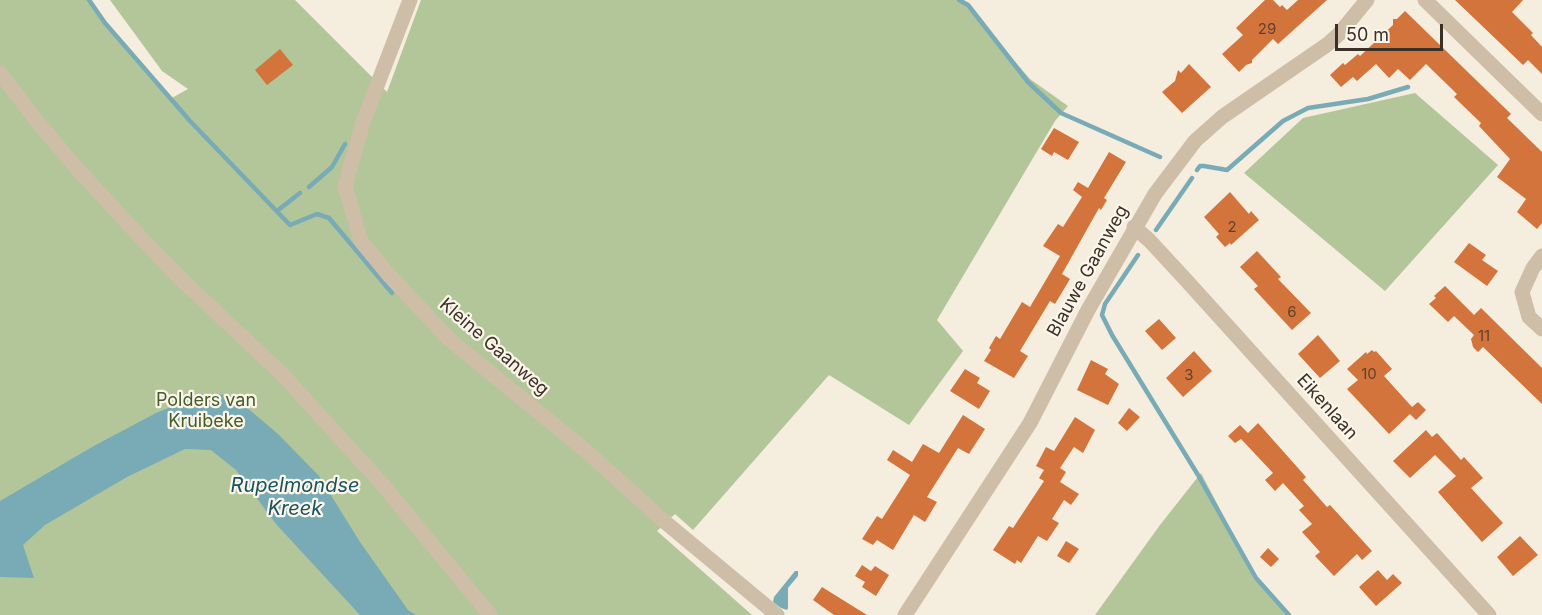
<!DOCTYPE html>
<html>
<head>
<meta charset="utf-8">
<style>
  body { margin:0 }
  #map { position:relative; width:1542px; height:615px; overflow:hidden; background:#f5eddd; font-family:Inter,sans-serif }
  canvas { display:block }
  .scale { position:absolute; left:1335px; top:24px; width:108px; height:27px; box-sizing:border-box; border:3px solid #3b3028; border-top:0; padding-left:8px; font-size:18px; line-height:21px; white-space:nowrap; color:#3b3028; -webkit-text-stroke:4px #fcf6ea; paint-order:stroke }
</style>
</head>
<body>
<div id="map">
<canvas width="1542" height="615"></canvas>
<div class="scale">50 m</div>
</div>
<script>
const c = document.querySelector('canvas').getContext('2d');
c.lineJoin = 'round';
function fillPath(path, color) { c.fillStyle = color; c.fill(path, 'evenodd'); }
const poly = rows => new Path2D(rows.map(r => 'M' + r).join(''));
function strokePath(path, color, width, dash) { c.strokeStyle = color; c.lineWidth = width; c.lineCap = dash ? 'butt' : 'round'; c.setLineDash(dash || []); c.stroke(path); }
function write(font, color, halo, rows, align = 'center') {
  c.font = font + ' Inter,sans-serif'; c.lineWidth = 4.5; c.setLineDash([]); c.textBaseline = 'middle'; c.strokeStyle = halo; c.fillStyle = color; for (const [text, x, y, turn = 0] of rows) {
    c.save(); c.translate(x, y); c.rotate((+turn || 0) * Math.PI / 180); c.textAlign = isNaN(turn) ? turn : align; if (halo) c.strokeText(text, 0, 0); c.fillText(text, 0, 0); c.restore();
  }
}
fillPath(poly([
  [0,0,89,0,105,23,170,99,188,89,162,71,110,0,295,0,387,92,421,0,961,0,1030,79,1068,106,1055,121,937,320,963,351,909,425,829,375,693,530,675,514,657,531,752,615,0,615],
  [1415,93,1498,165,1385,291,1244,173,1303,118],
  [1201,473,1256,578,1289,615,1095,615,1160,525]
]), '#b2c69a');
fillPath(poly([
  [203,394,232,395,278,434,319,476,360,542,408,610,416,615,360,615,276,524,236,470,211,450,185,449,127,477,45,525,23,545,34,578,0,577,0,501,92,447,156,413],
  [795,571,798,571,798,576,788,588,788,608,787,610,781,608,773,602,774,597]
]), '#78abb6');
strokePath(poly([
  [89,0,105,23,190,121,290,225,317,214,329,218,392,293],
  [959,0,968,5,1028,82,1061,113,1160,157],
  [1197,170,1200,166,1204,166,1227,170,1283,121,1308,108,1368,99,1408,87],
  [309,187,332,167,345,144],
  [277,211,300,193],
  [1156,230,1192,178],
  [1138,255,1105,304,1102,315,1112,335,1198,475,1256,578,1289,615]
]), '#78abb6', 4.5);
fillPath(poly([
  [1265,0,1273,0,1280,7,1282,5,1287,10,1298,0,1327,0,1278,44,1273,39,1252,60,1252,63,1246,65,1239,72,1222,54,1243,35,1236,28],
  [1455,0,1523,0,1512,12,1533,33,1531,35,1542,47,1542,74,1528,60,1523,65],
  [1405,11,1511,114,1507,118,1542,152,1542,223,1537,229,1517,212,1526,199,1497,177,1510,159,1479,126,1481,123,1454,97,1457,94,1426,64,1410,80,1398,69,1389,78,1376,64,1357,81,1353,77,1341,87,1330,75,1343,63,1345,65,1358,54,1360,56,1393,25,1393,19,1397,19],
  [280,49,293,65,267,85,255,70],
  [1189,64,1211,87,1182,113,1162,92,1175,81,1178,70,1181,73],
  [1054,128,1079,142,1068,160,1054,152,1052,156,1041,149],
  [1109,152,1126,162,1104,198,1107,200,1101,210,1099,208,1062,274,1070,279,1055,304,1050,301,1020,351,1028,356,1014,378,984,361,991,350,989,348,996,336,1000,339,1022,302,1030,307,1060,256,1043,246,1058,224,1063,227,1082,197,1073,190,1078,182,1088,188],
  [1230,192,1249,214,1251,211,1259,220,1231,245,1230,243,1225,247,1216,237,1219,234,1204,217],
  [1469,243,1486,255,1482,260,1498,271,1487,286,1454,262],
  [1257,251,1281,277,1278,279,1311,313,1292,330,1254,289,1258,286,1240,267],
  [1445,286,1474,315,1481,308,1542,368,1542,404,1483,347,1478,352,1473,347,1471,339,1474,335,1454,316,1448,322,1429,304,1436,298,1434,296],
  [1159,319,1176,338,1162,350,1145,331],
  [1318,335,1340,361,1320,378,1298,354],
  [1372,350,1374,352,1376,351,1392,369,1384,376,1412,407,1418,402,1426,410,1416,420,1410,414,1389,434,1347,389,1358,380,1347,369,1366,352,1367,354],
  [1194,351,1212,371,1183,397,1166,378],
  [1091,360,1108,369,1105,374,1119,384,1108,405,1077,390],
  [965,369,980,378,977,383,990,391,979,409,950,391],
  [1129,408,1140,417,1127,431,1118,423],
  [963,415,985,429,969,454,958,448,927,497,937,502,925,522,914,515,893,550,877,540,873,545,862,539,877,516,882,519,910,475,887,460,893,450,912,462,923,444,939,453],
  [1075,417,1095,430,1083,453,1074,447,1060,468,1066,472,1060,482,1079,494,1071,505,1064,500,1052,519,1059,523,1047,541,1038,536,1021,563,1017,560,1015,564,993,550,1009,526,1013,528,1044,481,1039,478,1044,470,1036,466,1046,447,1054,451],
  [1258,423,1306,477,1303,480,1327,507,1330,505,1372,551,1362,560,1357,554,1334,576,1315,556,1320,552,1302,532,1312,524,1299,510,1304,506,1283,483,1275,491,1265,480,1273,473,1241,439,1235,443,1228,436,1240,425,1248,433],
  [1426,430,1432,437,1437,433,1461,460,1464,457,1483,478,1471,488,1503,523,1482,542,1438,492,1456,476,1435,455,1410,478,1393,461],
  [1520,536,1538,555,1513,576,1497,557],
  [1066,541,1079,549,1069,563,1057,556],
  [1268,548,1279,559,1271,567,1260,557],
  [862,565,871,571,875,566,889,575,876,596,862,587,865,582,855,576],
  [1378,570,1387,580,1393,574,1402,583,1376,606,1359,587],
  [822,587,867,615,834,615,813,600]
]), '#d3743c');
strokePath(poly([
  [410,0,363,122,345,186,361,241,388,274,449,339,585,450,665,522,777,615],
  [1425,0,1542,114],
  [0,73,36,120,81,173,144,241,181,279,283,375,383,485,490,615],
  [1134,227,1149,240,1186,280,1489,615],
  [1542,256,1533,268,1522,292,1529,317,1542,329],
  [905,615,1030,423,1088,310,1155,194,1195,141,1222,117,1328,44,1339,34,1367,0]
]), '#cfbea7', 15);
write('15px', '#61412d', null, [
  ["29",1267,29],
  ["2",1232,227],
  ["6",1292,312],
  ["11",1484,336],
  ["10",1369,374],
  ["3",1189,375]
]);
write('18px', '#3b3028', '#fcf6ea', [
  ["Blauwe Gaanweg",1088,271,-61],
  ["Kleine Gaanweg",494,347,41],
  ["Eikenlaan",1327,407,48]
]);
write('18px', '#435c29', '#fcf6ea', [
  ["Polders van",206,401],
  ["Kruibeke",206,422]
]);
write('italic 20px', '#185361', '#fcf6ea', [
  ["Rupelmondse",295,486],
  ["Kreek",295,509]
]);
</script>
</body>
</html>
